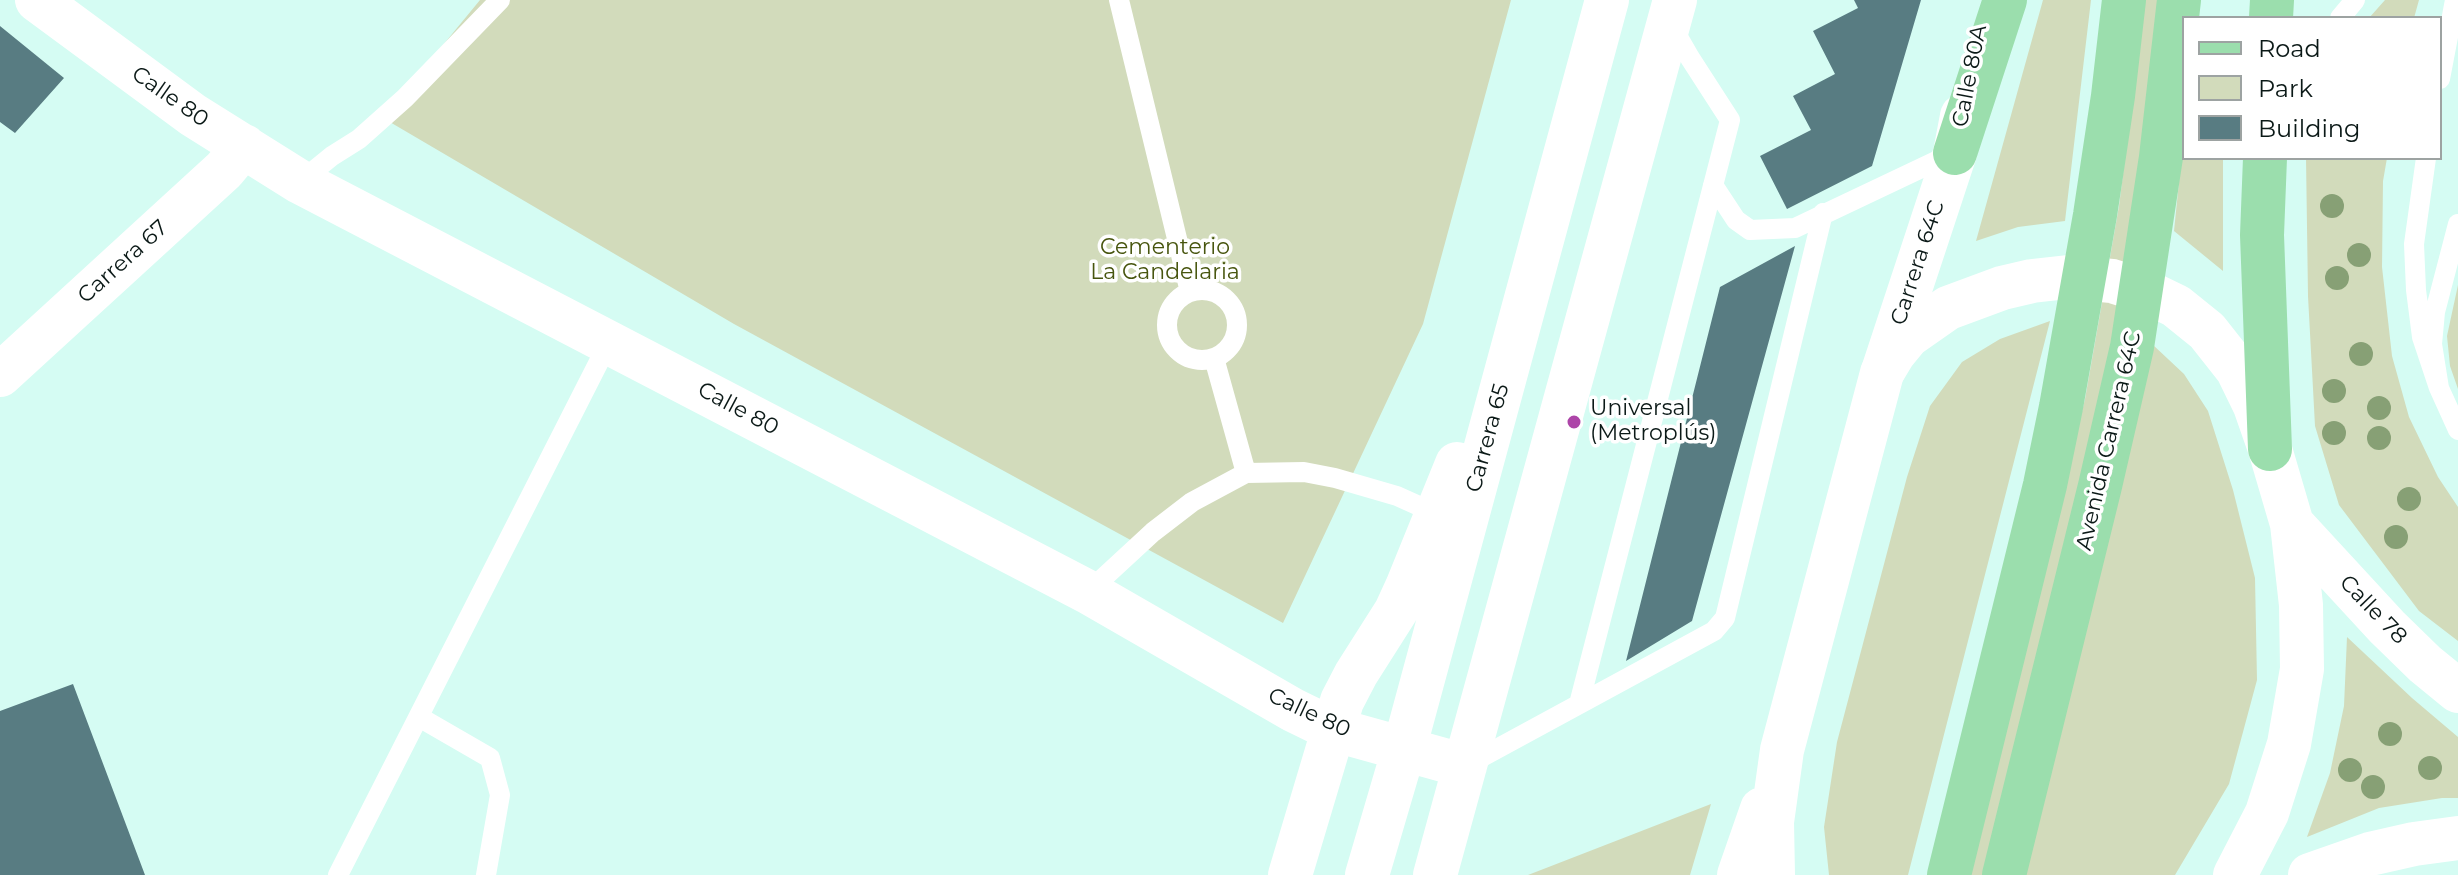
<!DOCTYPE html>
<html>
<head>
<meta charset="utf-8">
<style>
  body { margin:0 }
  #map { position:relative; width:2458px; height:875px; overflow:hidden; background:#d5fcf3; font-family:Montserrat,sans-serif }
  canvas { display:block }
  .legend { position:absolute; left:2182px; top:16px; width:260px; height:144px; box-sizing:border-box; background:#fff; border:2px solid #9da3a2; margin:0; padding:10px 14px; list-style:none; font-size:24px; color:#0b1917 }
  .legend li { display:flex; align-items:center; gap:16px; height:40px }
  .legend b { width:40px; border:2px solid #9da3a2 }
</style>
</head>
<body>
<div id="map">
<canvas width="2458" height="875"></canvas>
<ul class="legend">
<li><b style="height:10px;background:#9bdead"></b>Road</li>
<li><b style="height:22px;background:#d2dbbb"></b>Park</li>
<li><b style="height:22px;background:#587c82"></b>Building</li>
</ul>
</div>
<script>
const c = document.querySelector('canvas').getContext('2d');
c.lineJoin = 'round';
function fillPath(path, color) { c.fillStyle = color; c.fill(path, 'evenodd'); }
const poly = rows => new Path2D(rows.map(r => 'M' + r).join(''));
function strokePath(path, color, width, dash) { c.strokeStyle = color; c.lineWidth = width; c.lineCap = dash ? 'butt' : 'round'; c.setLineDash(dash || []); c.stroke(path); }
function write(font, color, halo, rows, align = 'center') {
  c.font = font + ' Montserrat,sans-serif'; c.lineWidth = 7; c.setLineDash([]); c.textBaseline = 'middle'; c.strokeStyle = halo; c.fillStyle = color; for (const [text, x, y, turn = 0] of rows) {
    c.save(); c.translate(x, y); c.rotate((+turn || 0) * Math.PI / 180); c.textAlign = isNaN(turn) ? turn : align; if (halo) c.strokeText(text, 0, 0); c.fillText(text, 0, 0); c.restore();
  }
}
fillPath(poly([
  [480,0,1511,0,1423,324,1283,623,734,324,383,118],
  [2043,0,2091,0,2065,221,2018,227,1976,241],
  [2145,0,2160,0,2135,210,2102,399,1985,875,1969,875,2085,399,2119,206],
  [2385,0,2419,0,2414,18,2369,18],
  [2184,133,2184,158,2223,158,2223,271,2174,231],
  [2306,158,2387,158,2383,181,2382,267,2392,356,2409,417,2438,477,2458,507,2458,641,2419,611,2339,505,2315,426,2308,296],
  [2458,285,2458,389,2450,366,2447,336],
  [2050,321,1908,875,1829,875,1824,827,1837,742,1907,477,1930,406,1962,362,2000,339],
  [2152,344,2184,374,2208,411,2233,490,2255,578,2257,680,2229,784,2175,875,2021,875],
  [2347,637,2412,698,2458,737,2458,798,2442,798,2379,808,2307,837,2330,773,2344,706],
  [1711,804,1690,875,1528,875]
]), '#d2dbbb');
fillPath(poly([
  [1854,0,1921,0,1872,166,1787,209,1760,156,1811,130,1793,96,1835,74,1813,31,1858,8],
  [0,26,64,78,15,133,0,122],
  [1795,246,1692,621,1626,661,1720,287],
  [73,684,145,875,0,875,0,711]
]), '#587c82');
strokePath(poly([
  [1119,0,1190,292],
  [2340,18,2355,0],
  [2440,79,2455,0],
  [2426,158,2414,244,2416,290,2422,337,2439,388],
  [300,182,332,156,359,139,405,98,500,0],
  [1713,185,1736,220,1750,230,1795,228,1951,154],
  [2458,224,2435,312,2432,344,2439,388,2458,430],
  '1167 325a35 35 0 1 1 70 0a35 35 0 1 1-70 0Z',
  [1246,473,1304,472,1335,478,1397,496,1437,514],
  [1088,592,1153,532,1192,502,1246,473,1214,358],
  [1579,704,1730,120,1690,58,1671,25],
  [419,717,490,758,500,795,486,875],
  [1469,764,1714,631,1725,618,1823,213],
  [338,875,609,342]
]), '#fff', 20);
strokePath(poly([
  [1883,371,1955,153,1962,116]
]), '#fff', 44);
strokePath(poly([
  [37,0,193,115,300,182,1088,592,1293,710,1332,729,1465,766],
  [0,375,224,170,244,146],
  [2292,524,2387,627,2425,664,2458,691],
  [1290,875,1342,701,1356,674,1396,611,1407,587,1457,464],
  [1367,875,1404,749,1607,0],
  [1435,875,1675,0],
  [1739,875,1762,809],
  [1773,875,1772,822,1782,750,1882,373,1894,353,1908,336,1948,308,2002,288,2032,281,2068,277,2112,281,2147,292,2176,306,2207,331,2237,369,2255,406,2270,449,2292,524,2301,605,2302,669,2289,744,2267,813,2235,875],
  [2310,875,2370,854,2414,844,2458,838]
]), '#fff', 44);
strokePath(poly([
  [2271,18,2272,0],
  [1955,153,2005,0],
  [2265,158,2262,235,2270,449],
  [1949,875,2045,485,2061,407,2095,215,2113,96,2124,0],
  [2004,875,2100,486,2132,347,2161,157,2179,0]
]), '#9bdead', 44);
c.fillStyle = '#87a075';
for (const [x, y] of [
  [2332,206],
  [2359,255],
  [2337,278],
  [2361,354],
  [2334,391],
  [2379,408],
  [2334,433],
  [2379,438],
  [2409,499],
  [2396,537],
  [2390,734],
  [2430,768],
  [2350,770],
  [2373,787]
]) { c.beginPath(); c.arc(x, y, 12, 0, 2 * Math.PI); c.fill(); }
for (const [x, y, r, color] of [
  [1574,422,8,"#ad45a8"]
]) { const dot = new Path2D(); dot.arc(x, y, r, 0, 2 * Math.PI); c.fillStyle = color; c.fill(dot); strokePath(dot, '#fff', 3); }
write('22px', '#0b1917', '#fff', [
  ["Calle 80A",1970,76,-79],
  ["Calle 80",170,97,35],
  ["Carrera 67",123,262,-42],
  ["Carrera 64C",1918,263,-72],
  ["Calle 80",738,409,28],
  ["Carrera 65",1488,438,-75],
  ["Avenida Carrera 64C",2109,441,-77],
  ["Calle 78",2373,610,46],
  ["Calle 80",1309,713,25]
]);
write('22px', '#47550e', '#fff', [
  ["Cementerio",1165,248],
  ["La Candelaria",1165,273]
]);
write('22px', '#0b1917', '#fff', [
  ["Universal",1590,409],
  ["(Metroplús)",1590,434]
], 'left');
</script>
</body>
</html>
